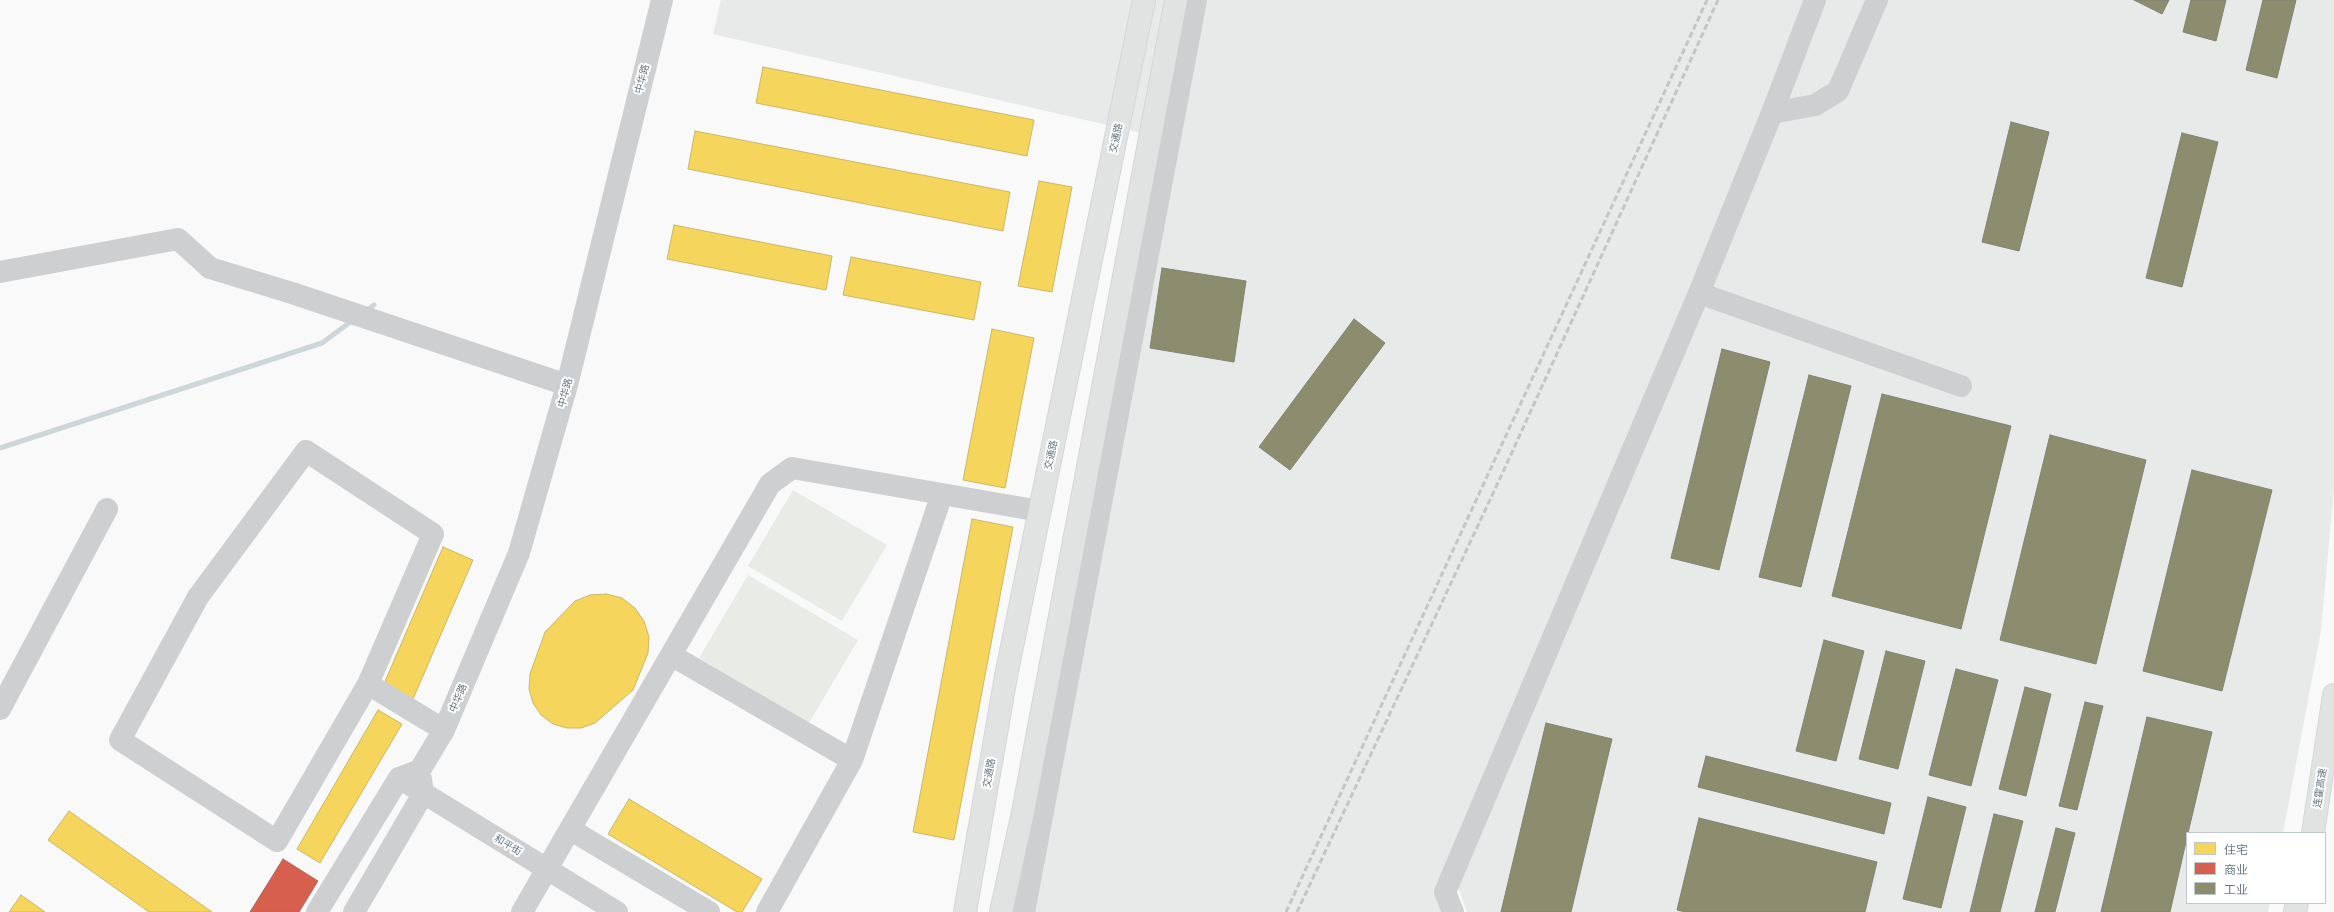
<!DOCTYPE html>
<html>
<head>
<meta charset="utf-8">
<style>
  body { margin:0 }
  #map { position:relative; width:2334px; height:912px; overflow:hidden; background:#f9f9f9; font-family:Ubuntu,"Noto Sans SC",sans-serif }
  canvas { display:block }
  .legend { position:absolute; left:2186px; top:832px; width:140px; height:72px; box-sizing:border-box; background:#fff; border:1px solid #c1c8cd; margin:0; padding:5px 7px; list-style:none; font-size:12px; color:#657683 }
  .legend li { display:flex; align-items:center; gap:8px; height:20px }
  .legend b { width:20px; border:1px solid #c1c8cd }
</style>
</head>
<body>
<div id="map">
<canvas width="2334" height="912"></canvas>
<ul class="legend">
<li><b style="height:11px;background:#f6d55c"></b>住宅</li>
<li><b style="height:11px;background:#d6604d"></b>商业</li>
<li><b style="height:11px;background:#8c8c6e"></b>工业</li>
</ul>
</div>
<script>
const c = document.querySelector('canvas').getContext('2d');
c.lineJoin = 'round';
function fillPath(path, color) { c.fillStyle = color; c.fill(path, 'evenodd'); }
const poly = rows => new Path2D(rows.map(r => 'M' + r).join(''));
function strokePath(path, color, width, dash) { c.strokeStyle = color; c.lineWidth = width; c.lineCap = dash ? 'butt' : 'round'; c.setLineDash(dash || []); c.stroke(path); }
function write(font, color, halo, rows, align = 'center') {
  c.font = font + ' Ubuntu,"Noto Sans SC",sans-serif'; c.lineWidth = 4; c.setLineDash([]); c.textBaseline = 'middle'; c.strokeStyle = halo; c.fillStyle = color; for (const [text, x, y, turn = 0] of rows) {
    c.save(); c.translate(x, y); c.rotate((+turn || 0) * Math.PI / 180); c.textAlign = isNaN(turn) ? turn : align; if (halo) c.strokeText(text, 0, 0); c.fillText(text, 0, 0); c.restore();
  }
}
fillPath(poly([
  [721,0,2334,0,2334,489,2321,631,2283,833,2187,833,2187,903,2270,903,2268,912,1467,912,1457,885,1445,912,1032,912,1163,138,713,34]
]), '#e8e9e9');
fillPath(poly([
  [793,490,887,545,842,621,748,566],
  [748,575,858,640,809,723,699,658]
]), '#e8ebe6');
const homes = poly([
  [763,67,1034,120,1027,156,756,103,763,67],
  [695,131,1010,192,1003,231,688,169,695,131],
  [1039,181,1072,187,1052,292,1018,286,1039,181],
  [674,225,832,256,826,290,667,259,674,225],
  [851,257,981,282,974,320,843,295,851,257],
  [992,329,1034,338,1005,488,963,480,992,329],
  [972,519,1013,527,954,840,913,832,972,519],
  [443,547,473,560,413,699,383,686,443,547],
  [606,594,622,598,635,608,644,621,649,637,648,653,633,690,595,723,581,728,567,728,553,724,541,715,533,703,529,689,530,674,545,632,575,601,590,595,606,594],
  [378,710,402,724,320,863,297,849,378,710],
  [629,799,762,879,742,912,737,912,608,834,629,799],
  [69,811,212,912,149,912,48,840,69,811],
  [21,895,45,912,9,912,21,895]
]);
fillPath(homes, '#f6d55c');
strokePath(homes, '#cab868', 1);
const shops = poly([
  [283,859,318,881,299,912,250,912,283,859]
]);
fillPath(shops, '#d6604d');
strokePath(shops, '#b4675d', 1);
const industry = poly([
  [2134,0,2169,0,2162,14,2134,0],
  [2191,0,2226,0,2216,41,2183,32,2191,0],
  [2263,0,2296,0,2277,78,2246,70,2263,0],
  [2011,122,2049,132,2019,251,1982,242,2011,122],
  [2182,133,2218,142,2182,287,2146,278,2182,133],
  [1162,268,1246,281,1234,362,1150,348,1162,268],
  [1354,319,1385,343,1290,470,1259,447,1354,319],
  [1722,349,1770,362,1719,570,1671,558,1722,349],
  [1809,375,1851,386,1801,587,1759,577,1809,375],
  [1882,394,2011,426,1961,629,1832,596,1882,394],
  [2050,435,2146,460,2096,664,2000,640,2050,435],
  [2192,470,2272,490,2222,691,2143,671,2192,470],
  [1824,640,1864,651,1836,761,1796,751,1824,640],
  [1886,651,1925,661,1898,769,1859,759,1886,651],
  [1956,669,1998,680,1971,786,1929,775,1956,669],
  [2025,687,2051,694,2026,796,1999,789,2025,687],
  [2085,702,2103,706,2077,810,2059,806,2085,702],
  [2147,717,2212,732,2188,833,2170,912,2101,912,2147,717],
  [1546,723,1612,739,1571,912,1501,912,1546,723],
  [1706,756,1891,803,1884,834,1698,787,1706,756],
  [1928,797,1966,807,1941,908,1903,899,1928,797],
  [1994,814,2023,821,2000,912,1970,912,1994,814],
  [1699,818,1877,862,1865,912,1685,912,1677,910,1699,818],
  [2056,828,2075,833,2055,912,2035,912,2056,828]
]);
fillPath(industry, '#8c8c6e');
strokePath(industry, '#808574', 1);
strokePath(poly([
  [366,311,374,305],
  [0,448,322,343,353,320]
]), '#ced6d9', 5);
const major = poly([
  [965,912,1006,676,1144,0],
  [1001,912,1023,812,1176,0]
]);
const highway = poly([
  [2313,833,2334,695],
  [2295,912,2297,903]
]);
strokePath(major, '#d5d6d7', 24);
strokePath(highway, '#d5d6d6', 24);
strokePath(poly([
  [1772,113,1815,105,1838,91,1877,0],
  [0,272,178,239,210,268,292,293,567,385],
  [1699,293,1961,386],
  [306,451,433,534,368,684,277,841,120,740,198,597,306,451],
  [671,655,852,760],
  [368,684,444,730],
  [0,709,107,509],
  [399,778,617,912],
  [571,830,709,912],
  [317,912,399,778,420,770,444,730,519,553,567,385,662,0],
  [354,912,423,794,421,779],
  [522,912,770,484,792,468,1040,511],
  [767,912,852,760,942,494],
  [1024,912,1196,0],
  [1453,912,1445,892,1699,293,1772,113,1815,0]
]), '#cecfd0', 22);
strokePath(major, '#e1e2e2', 22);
strokePath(highway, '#e1e2e2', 22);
strokePath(poly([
  [1286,912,1707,0],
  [1297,912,1503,472,1718,0]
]), '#c3c5c6', 3, [6, 3]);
write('10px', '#657683', '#fff', [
  ["中华路",642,79,-76],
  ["交通路",1116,138,-78],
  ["中华路",565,393,-75],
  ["交通路",1051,455,-78],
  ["中华路",458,698,-67],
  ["交通路",989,773,-80],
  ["连霍高速",2320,788,-81],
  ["和平街",508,845,31]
]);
</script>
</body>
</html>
